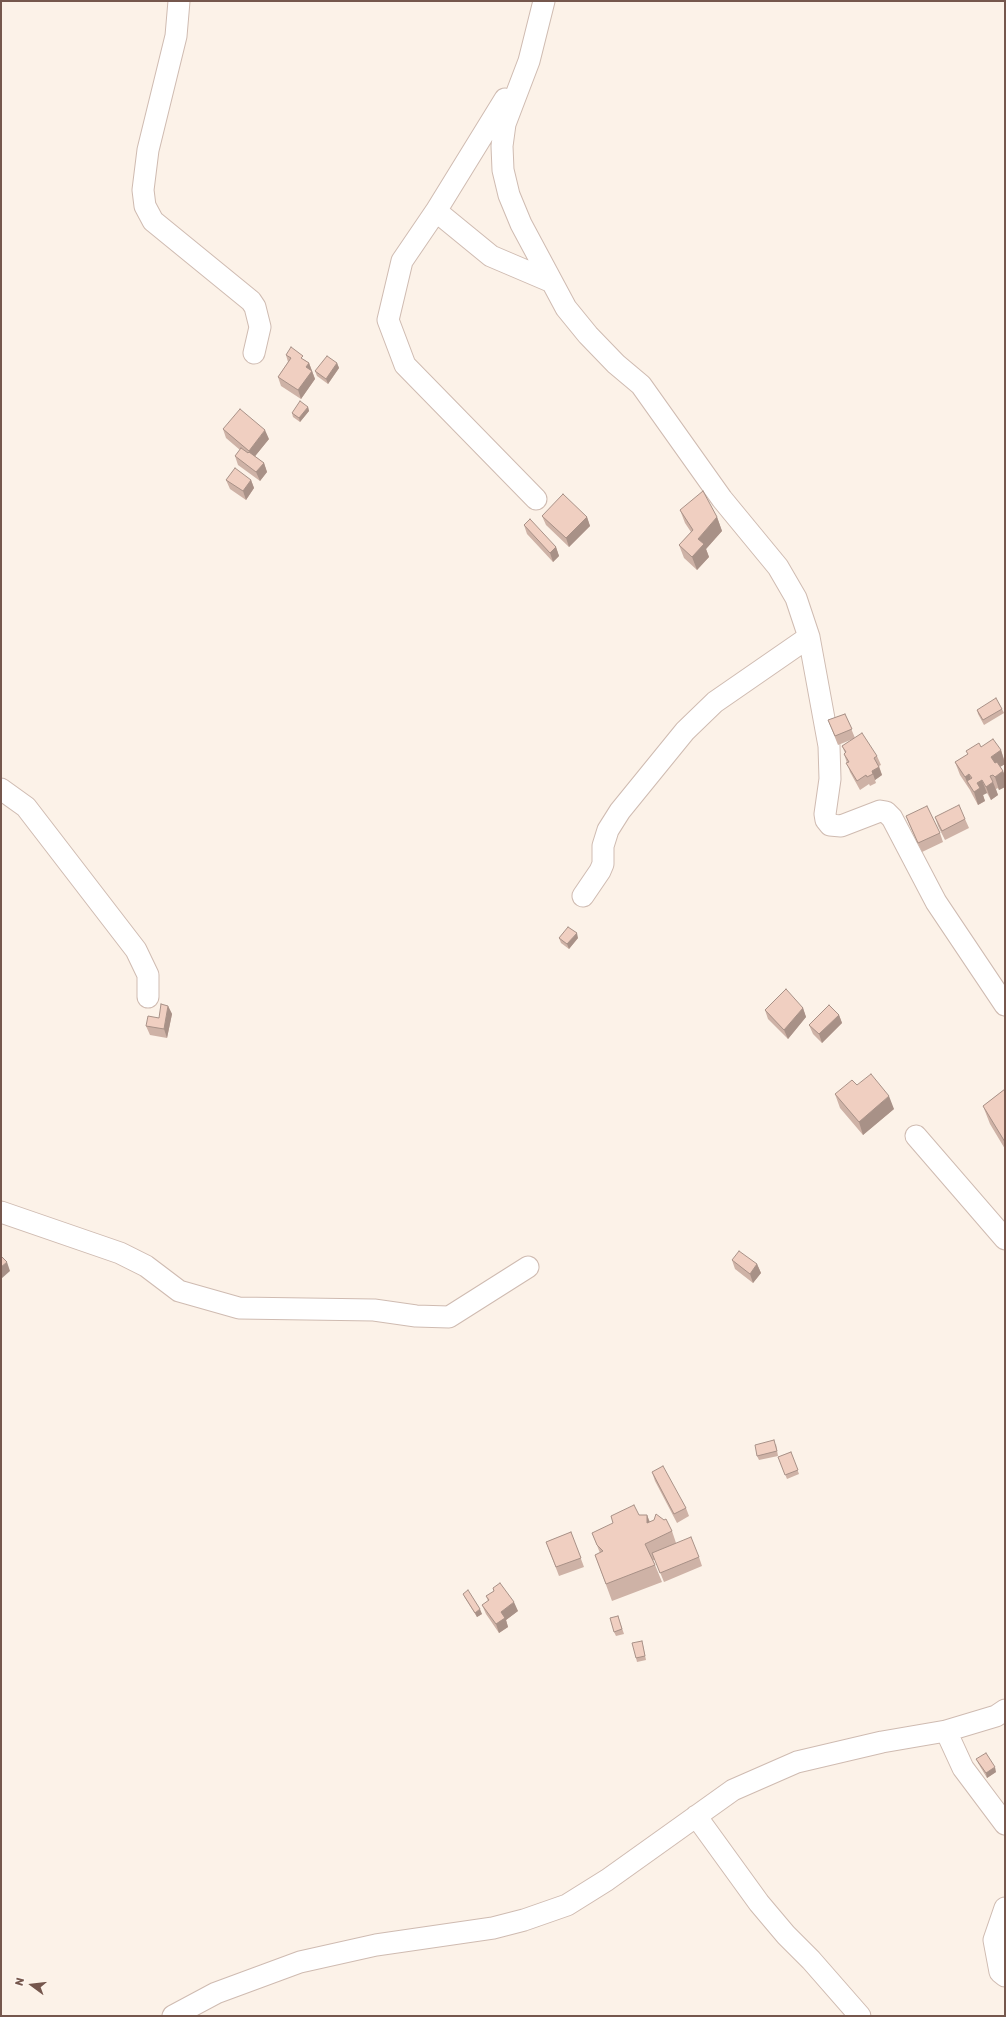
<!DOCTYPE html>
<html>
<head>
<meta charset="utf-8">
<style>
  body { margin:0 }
  #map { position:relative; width:1006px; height:2017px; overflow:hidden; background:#fcf2e8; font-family:Rubik,sans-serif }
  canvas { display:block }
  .frame { position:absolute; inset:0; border:2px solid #75574d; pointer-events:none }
  .north { position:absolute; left:12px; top:1965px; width:40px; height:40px; -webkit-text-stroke:3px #fef6ef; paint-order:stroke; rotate:285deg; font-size:11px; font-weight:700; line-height:16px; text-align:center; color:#75574d }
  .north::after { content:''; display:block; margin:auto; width:14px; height:18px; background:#75574d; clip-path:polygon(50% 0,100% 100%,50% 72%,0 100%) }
</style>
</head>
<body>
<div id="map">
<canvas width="1006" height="2017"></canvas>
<div class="frame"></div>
<div class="north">N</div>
</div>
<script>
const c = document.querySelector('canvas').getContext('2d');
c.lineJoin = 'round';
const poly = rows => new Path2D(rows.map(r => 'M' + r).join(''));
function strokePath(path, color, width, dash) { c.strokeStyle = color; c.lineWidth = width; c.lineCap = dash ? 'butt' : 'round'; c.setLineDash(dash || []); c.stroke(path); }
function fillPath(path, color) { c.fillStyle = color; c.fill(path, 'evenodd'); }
const minor = poly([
  [179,1,176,36,148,150,143,190,145,206,153,221,251,301,255,307,260,327,254,353],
  [544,1,529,61,505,124,502,146,503,170,509,195,521,224,566,308,588,335,616,364,641,385,722,499,778,567,796,598,809,637,829,746,830,779,825,814,826,820,830,825,841,826,880,811,886,812,892,818,936,902,1005,1005],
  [436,211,505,99],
  [536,499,405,365,388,320,402,261,436,211,491,256,552,282],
  [1,789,26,807,136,950,148,975,148,997],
  [583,896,600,871,603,864,603,846,608,830,620,811,685,731,715,702,809,637],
  [916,1136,1005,1239],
  [1,1212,120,1253,146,1266,179,1291,239,1308,374,1310,416,1316,449,1317,528,1267],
  [946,1731,963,1768,1005,1824],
  [696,1816,759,1903,786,1935,811,1960,860,2016],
  [1005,1908,994,1940,1000,1972,1005,1976],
  [173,2016,216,1993,300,1962,376,1945,493,1928,524,1920,567,1905,607,1880,733,1790,797,1762,882,1742,946,1731,996,1716,1005,1710]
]);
strokePath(minor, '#cfbbb1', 23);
strokePath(minor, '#fff', 21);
fillPath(poly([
  [286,355,305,360,309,363,315,379,301,399,281,386,278,377,288,362],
  [337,363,339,368,328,384,317,376,315,371],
  [308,407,309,411,300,422,293,417,292,413],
  [223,429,269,439,255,456,264,463,267,472,260,481,238,465,235,456,240,450,226,438],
  [226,480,251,480,254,488,246,500,230,489],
  [680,510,717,517,722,531,706,549,709,557,697,570,684,558,679,545,691,532,685,523],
  [542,516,587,517,590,526,569,547,546,525],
  [524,525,556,547,559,556,553,562,527,534],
  [1002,709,1004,713,984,725,978,714,977,710],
  [845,714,855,738,877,756,881,765,879,766,882,775,875,780,876,783,870,786,869,784,860,790,850,772,844,754,845,753,842,746,853,739,838,745,828,720],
  [981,747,1001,750,1005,762,1005,764,1000,767,1003,771,1005,776,1005,787,999,790,998,788,996,789,998,795,991,800,987,793,983,795,985,801,978,805,972,794,970,790,960,775,955,762,968,754,966,751],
  [906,816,940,833,943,842,922,852,909,824],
  [935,817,965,819,969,828,945,840,938,826],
  [559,938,578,938,569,949,561,943],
  [168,1006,172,1014,167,1038,150,1035,146,1026,159,1018],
  [803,1008,806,1017,788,1039,768,1019,765,1010],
  [839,1015,842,1023,822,1043,813,1034,809,1025],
  [857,1085,894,1109,863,1135,840,1108,835,1094],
  [1005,1089,1005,1149,990,1124,983,1106],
  [732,1260,757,1264,761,1273,753,1283,735,1269],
  [776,1444,778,1456,759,1460,757,1456],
  [791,1452,799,1474,787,1479,778,1457],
  [652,1472,686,1508,689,1516,677,1523,655,1481],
  [639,1515,647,1515,650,1522,672,1531,676,1543,699,1557,702,1566,664,1582,655,1560,653,1560,662,1582,612,1601,595,1555,600,1553,592,1533],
  [571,1532,584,1567,559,1576,546,1542],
  [493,1588,518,1611,506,1620,508,1627,499,1633,486,1614,482,1605,488,1601,486,1596,494,1591],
  [463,1594,482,1614,477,1617,465,1598],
  [618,1616,624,1634,616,1636,614,1632],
  [643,1645,646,1660,637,1662,636,1658],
  [976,1759,996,1772,987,1778,978,1763]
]), '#ceb2a6');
fillPath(poly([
  [309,363,315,379,301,399,298,390,306,367],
  [337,363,339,368,328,384,326,379],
  [308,407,309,411,300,422,299,418],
  [265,430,269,439,252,460,249,451],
  [264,463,267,472,260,481,256,472],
  [251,480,254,488,246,500,243,491],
  [587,517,590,526,569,547,566,538],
  [717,517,722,531,706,549,709,557,697,570,692,557,698,539],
  [556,547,559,556,553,562,550,553],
  [1001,750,1005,764,995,770,991,757],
  [879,767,882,775,875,780,872,771],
  [1003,771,1005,776,1005,787,999,790,995,777],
  [969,774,974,787,967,781,970,790,965,777],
  [982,780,987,793,983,795,985,801,978,805,974,792,977,783],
  [993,782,998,795,991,800,986,787],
  [577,933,578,938,569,949,567,944],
  [168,1006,172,1014,167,1038,164,1029],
  [803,1008,806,1017,788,1039,784,1030],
  [839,1015,842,1023,822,1043,819,1034],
  [889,1096,894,1109,863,1135,859,1122],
  [7,1262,10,1271,1,1279,1,1267],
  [757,1264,761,1273,753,1283,750,1274],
  [647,1515,653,1532,654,1540,647,1523],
  [514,1602,518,1611,506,1620,508,1627,499,1633,496,1624,501,1612],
  [480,1609,482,1614,477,1617,475,1613],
  [995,1767,996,1772,987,1778,986,1773]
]), '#a89187');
const building = poly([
  [291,347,303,356,301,358,309,363,306,367,312,371,298,390,278,377,291,358,286,355,291,347],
  [327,356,337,363,326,379,315,371,327,356],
  [300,401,308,407,299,418,292,413,300,401],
  [240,409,265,430,249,451,223,429,240,409],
  [241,448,248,453,249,452,264,463,256,472,235,456,241,448],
  [235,468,251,480,243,491,226,480,235,468],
  [703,491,717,517,698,539,704,544,692,557,679,545,693,530,680,510,703,491],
  [563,494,587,517,566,538,542,516,563,494],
  [530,519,556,547,550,553,524,525,530,519],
  [996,698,1002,709,983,720,977,710,996,698],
  [845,714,852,729,835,736,828,720,845,714],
  [862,733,877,756,874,758,879,767,872,771,873,774,867,777,866,775,857,781,846,763,849,762,844,754,846,752,842,746,862,733],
  [993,739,1001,750,991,757,995,763,997,762,1003,771,995,777,993,775,990,776,993,782,986,787,982,780,977,783,980,788,974,792,967,781,972,778,969,774,965,777,955,762,968,754,966,751,979,743,981,747,993,739],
  [959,805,965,819,942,831,935,817,959,805],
  [927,806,940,833,918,843,906,816,927,806],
  [568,927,577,933,567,944,559,938,568,927],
  [786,989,803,1008,784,1030,765,1010,786,989],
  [161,1004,168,1006,164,1029,146,1026,148,1016,159,1018,161,1004],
  [829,1005,839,1015,819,1034,809,1025,829,1005],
  [871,1074,889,1096,859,1122,835,1094,852,1080,857,1085,871,1074],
  [1005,1089,1005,1142,983,1106,1005,1089],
  [739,1251,757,1264,750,1274,732,1260,739,1251],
  [1,1256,7,1262,1,1267,1,1256],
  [774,1440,777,1451,757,1456,755,1445,774,1440],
  [791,1452,798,1470,785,1475,778,1457,791,1452],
  [663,1466,686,1508,674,1514,652,1472,663,1466],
  [634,1505,639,1515,647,1515,647,1523,654,1520,656,1514,664,1520,666,1519,672,1531,645,1544,655,1565,606,1584,595,1555,603,1551,597,1545,592,1533,613,1523,611,1516,634,1505],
  [571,1532,581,1558,556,1567,546,1542,571,1532],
  [691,1537,699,1557,660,1573,652,1553,691,1537],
  [500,1583,514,1602,501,1612,505,1618,496,1624,482,1605,489,1600,486,1596,494,1591,493,1588,500,1583],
  [468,1590,480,1609,475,1613,463,1594,468,1590],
  [618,1616,622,1629,614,1632,610,1618,618,1616],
  [642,1641,645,1656,636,1658,632,1643,642,1641],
  [986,1753,995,1767,986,1773,976,1759,986,1753]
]);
fillPath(building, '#f0cfc1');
strokePath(building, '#a89187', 1);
</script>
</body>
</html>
